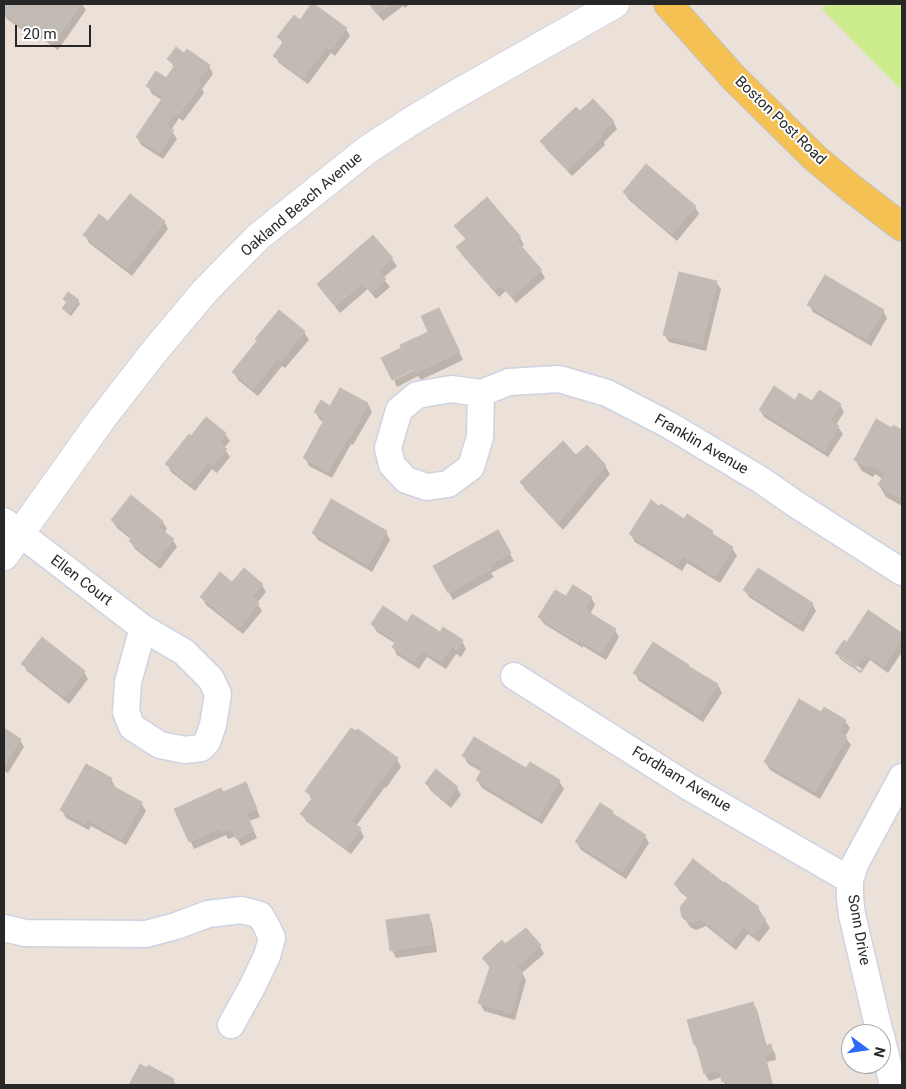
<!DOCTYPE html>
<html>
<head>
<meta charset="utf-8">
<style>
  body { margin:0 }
  #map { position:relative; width:906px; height:1089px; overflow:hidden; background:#ebe1d8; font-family:Roboto,sans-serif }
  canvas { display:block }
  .frame { position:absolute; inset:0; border:5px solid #272727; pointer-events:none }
  .north { position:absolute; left:841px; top:1024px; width:50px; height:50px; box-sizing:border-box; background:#fff; border:1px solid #a9a9a9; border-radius:50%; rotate:104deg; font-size:14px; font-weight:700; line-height:20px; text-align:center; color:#272727 }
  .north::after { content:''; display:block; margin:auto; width:18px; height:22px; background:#3169ff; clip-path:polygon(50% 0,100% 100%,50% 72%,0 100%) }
  .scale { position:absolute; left:15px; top:25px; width:76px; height:22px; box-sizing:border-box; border:2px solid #272727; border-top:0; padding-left:6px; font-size:15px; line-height:18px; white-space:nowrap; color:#272727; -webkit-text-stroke:4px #fff; paint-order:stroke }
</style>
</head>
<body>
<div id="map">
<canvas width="906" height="1089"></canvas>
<div class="frame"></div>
<div class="north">N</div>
<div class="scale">20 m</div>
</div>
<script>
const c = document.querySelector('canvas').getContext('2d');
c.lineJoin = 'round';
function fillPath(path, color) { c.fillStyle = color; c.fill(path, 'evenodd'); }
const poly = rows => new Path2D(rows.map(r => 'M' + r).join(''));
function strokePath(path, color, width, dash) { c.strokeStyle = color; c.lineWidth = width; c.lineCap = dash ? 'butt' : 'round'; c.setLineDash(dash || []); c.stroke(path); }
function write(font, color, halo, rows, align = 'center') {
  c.font = font + ' Roboto,sans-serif'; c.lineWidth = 4; c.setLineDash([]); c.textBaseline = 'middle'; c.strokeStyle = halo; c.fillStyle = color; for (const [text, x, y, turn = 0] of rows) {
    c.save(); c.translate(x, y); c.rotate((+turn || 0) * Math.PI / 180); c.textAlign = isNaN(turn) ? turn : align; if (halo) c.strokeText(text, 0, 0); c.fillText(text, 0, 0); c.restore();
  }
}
fillPath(poly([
  [828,4,902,4,902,91,822,9]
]), '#ccec8d');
fillPath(poly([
  [4,4,82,4,86,10,58,50,27,28,25,32,7,19,4,14],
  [369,4,410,4,405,8,403,6,383,21],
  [300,21,346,29,350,36,335,56,331,53,308,84,279,63,275,56,283,44,279,37],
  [184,54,209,66,213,74,202,89,204,93,183,121,179,118,171,130,177,139,163,159,141,145,137,137,162,100,152,94,148,86,167,80,175,68,168,59],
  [580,113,613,121,617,129,604,142,605,145,572,176,546,149,542,141],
  [624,192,695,207,699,214,677,241,629,200],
  [164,221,168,229,132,276,89,243,85,235,109,223],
  [456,226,520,238,524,245,521,247,541,271,545,278,516,303,506,291,499,297,462,255,458,247,466,240],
  [373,237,392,259,397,266,383,278,390,287,376,299,368,289,340,313,323,292,318,284],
  [716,282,721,289,706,351,669,342,664,334],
  [65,300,78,301,80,304,71,316,66,312,64,308,66,303],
  [809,305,883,311,887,318,871,346,813,312],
  [279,312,304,332,309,340,285,368,282,366,258,396,238,380,234,372],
  [443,317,463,360,421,380,418,376,397,387,394,380,419,368,418,366,430,332],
  [340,389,368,404,372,412,353,445,351,444,332,478,309,466,305,458,324,422,320,420,315,412,331,407],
  [796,401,840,405,844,412,836,425,838,427,843,434,828,457,764,417,760,410],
  [894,427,902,431,902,506,886,497,879,485,883,479,875,474,873,477,862,471,855,460,892,430],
  [225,434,230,441,224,448,230,457,217,473,212,469,195,491,171,472,167,464,192,437],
  [587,446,605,466,610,474,563,530,525,489,521,482,576,457],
  [112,520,162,521,167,529,164,533,173,540,177,547,160,569,135,549,130,541,132,540,117,528],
  [685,520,712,531,716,538,732,548,737,556,720,583,687,563,682,571,635,542,630,534],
  [386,532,390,540,372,572,318,540,313,533],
  [497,532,514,561,491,573,494,577,453,600,435,567],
  [233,584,262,585,266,592,257,603,262,611,243,634,206,605,202,597],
  [745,590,812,603,816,611,803,632,749,597],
  [591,597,595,605,590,614,615,630,619,637,606,660,583,646,583,648,544,624,539,617,566,598],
  [869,612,902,635,902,652,888,673,870,660,861,673,841,660,837,653,848,644],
  [841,655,862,669,861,671,841,658],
  [372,624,408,624,462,641,466,649,461,657,456,654,446,669,427,657,419,669,397,655,393,647,396,644,377,632],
  [23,664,84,672,88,679,69,704,27,671],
  [688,666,690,669,718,685,722,693,703,722,639,681,635,673],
  [821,714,845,721,850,728,845,737,851,745,820,799,770,770,765,762],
  [4,729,20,740,24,747,8,773,4,771],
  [358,731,397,759,401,767,386,788,385,787,356,826,360,829,364,837,351,854,306,821,302,814,312,800,307,791],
  [464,756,527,770,531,764,559,781,564,789,542,824,482,788,477,780,482,772,468,764],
  [111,779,115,787,114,788,141,803,146,811,126,845,91,826,89,830,66,818,62,810],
  [426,783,457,788,461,795,451,808,431,791],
  [249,791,260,817,249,821,257,838,241,846,236,836,228,839,226,835,194,849,176,809,223,793],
  [612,812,615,816,645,836,649,843,626,879,581,850,577,843],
  [726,883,758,908,763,916,761,917,765,920,770,928,759,942,748,934,736,950,706,926,699,929,696,930,690,927,682,914,688,898,680,892,675,884,724,885],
  [428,915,432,923,437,952,396,958,392,950],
  [525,930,540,946,544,954,522,973,526,980,515,1020,484,1011,480,1003,490,969,484,958,505,946],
  [753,1003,757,1010,767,1047,770,1046,775,1053,776,1060,767,1062,773,1085,725,1085,722,1077,709,1081,705,1074,699,1051,695,1045],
  [141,1066,173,1080,176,1085,130,1085]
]), '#0003');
const building = poly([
  [4,4,81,4,53,43,23,22,21,26,4,14,4,4],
  [311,4,314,4,347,28,331,50,326,47,303,78,273,56,284,41,277,37,294,15,300,20,311,4],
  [369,4,391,4,377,14,369,4],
  [176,47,184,53,187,49,210,65,197,82,201,85,178,115,175,112,166,125,174,130,159,153,136,137,163,97,146,86,156,71,166,78,175,65,167,59,176,47],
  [593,99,614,121,600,134,602,137,567,170,540,141,576,107,580,111,593,99],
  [646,164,696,206,672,234,623,192,646,164],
  [130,194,165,221,127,269,83,235,99,214,108,221,130,194],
  [487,197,521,237,516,240,542,270,511,297,501,285,494,291,456,247,466,239,454,226,487,197],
  [373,235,393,258,379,271,386,279,371,293,363,283,335,306,317,284,373,235],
  [679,272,717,281,702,344,663,335,679,272],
  [825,275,884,310,866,339,807,305,825,275],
  [68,292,79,300,69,314,62,308,67,302,63,299,68,292],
  [439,308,460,352,415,373,413,370,392,380,381,358,401,348,400,345,428,332,421,316,439,308],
  [279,310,305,331,280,361,277,359,253,389,232,372,257,341,255,339,279,310],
  [774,386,795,400,799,393,812,401,819,390,841,404,830,420,839,426,824,451,759,410,774,386],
  [340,388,368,403,349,439,347,438,328,472,303,458,325,418,314,412,321,400,330,406,340,388],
  [206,417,226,433,219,443,227,449,212,466,208,462,190,484,165,464,189,434,191,436,206,417],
  [876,419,892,428,893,425,902,430,902,494,900,498,878,485,885,473,868,464,867,467,854,460,876,419],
  [563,441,576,455,587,445,606,465,558,523,520,482,563,441],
  [131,495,163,521,158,527,174,539,156,562,129,541,132,537,111,520,131,495],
  [331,499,387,531,368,565,312,533,331,499],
  [651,500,659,506,661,504,684,519,687,514,713,531,711,533,733,547,715,576,683,556,677,565,629,534,651,500],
  [498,530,511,553,488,565,491,569,448,593,433,566,498,530],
  [244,568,263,584,251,597,259,603,239,628,200,597,220,572,232,582,244,568],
  [758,568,813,603,799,625,743,590,758,568],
  [573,585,592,597,584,609,616,629,601,653,579,640,578,642,538,617,555,590,566,596,573,585],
  [383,606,407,622,412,614,440,632,443,627,463,640,457,650,452,647,441,662,423,650,414,662,392,647,396,641,371,624,383,606],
  [868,610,902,633,902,638,884,666,865,654,856,667,835,653,844,640,847,642,868,610],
  [42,637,85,671,65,697,21,664,42,637],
  [653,642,689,665,688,666,718,684,699,715,633,673,653,642],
  [799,699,821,712,824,707,846,720,839,732,847,737,815,792,764,762,799,699],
  [4,728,21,739,4,765,4,728],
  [351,728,356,731,358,729,398,758,381,781,380,780,351,821,361,828,346,848,300,814,313,797,305,791,351,728],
  [474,737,526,768,530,762,560,780,538,818,476,780,483,768,462,756,474,737],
  [86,764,112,778,109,784,142,802,122,839,87,819,85,824,60,810,86,764],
  [436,769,458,787,446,802,425,783,436,769],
  [246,782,257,809,246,813,254,831,236,839,231,828,223,832,220,828,189,842,174,809,221,788,223,792,246,782],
  [600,803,613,811,612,813,646,835,622,872,575,842,600,803],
  [693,859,724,883,725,882,759,907,756,911,766,919,754,935,744,927,731,943,701,919,695,922,691,922,685,920,682,917,680,907,689,896,674,884,693,859],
  [429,914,433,944,390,951,386,920,429,914],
  [526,928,541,945,516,967,523,971,511,1013,478,1003,490,967,482,958,502,940,505,944,526,928],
  [753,1002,765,1046,771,1044,773,1052,764,1055,771,1082,757,1085,728,1085,727,1081,722,1082,719,1070,704,1074,696,1045,694,1045,687,1020,753,1002],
  [140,1064,147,1068,148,1065,174,1079,171,1085,129,1085,140,1064]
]);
fillPath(building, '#c2bbb5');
strokePath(building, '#c6bdb2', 1);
const street = poly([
  [451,389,481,393,480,437,471,467,448,484,427,487,406,480,392,465,388,448,399,410,417,395,451,389],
  [481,393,509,382,559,379,607,393,669,425,761,480,794,503,902,572],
  [4,521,143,628],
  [143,628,184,652,211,679,218,694,213,725,207,742,201,748,185,750,160,745,132,727,126,712,128,682,143,628],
  [514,676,689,787,850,880],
  [4,928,25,933,146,934,176,926,208,914,242,910,260,915,267,927,272,938,267,956,252,987,231,1025],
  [880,1034,852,915,850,898,850,880,855,864,902,777],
  [881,1036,893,1085]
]);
const secondary = poly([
  [4,556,101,420,153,353,205,291,258,237,367,150,413,120,453,96,615,4]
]);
const primary = poly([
  [668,4,733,77,815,158,851,188,902,227]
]);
strokePath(street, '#cdd3e2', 29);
strokePath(secondary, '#cdd3e2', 30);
strokePath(primary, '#c3c3c3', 30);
strokePath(street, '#fff', 26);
strokePath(secondary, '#fff', 28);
strokePath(primary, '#f5c153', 28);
write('15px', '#272727', '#fff', [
  ["Boston Post Road",780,121,44],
  ["Oakland Beach Avenue",302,205,-40],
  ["Franklin Avenue",701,445,30],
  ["Ellen Court",81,581,37],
  ["Fordham Avenue",681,780,31],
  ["Sonn Drive",858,930,80]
]);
</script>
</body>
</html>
